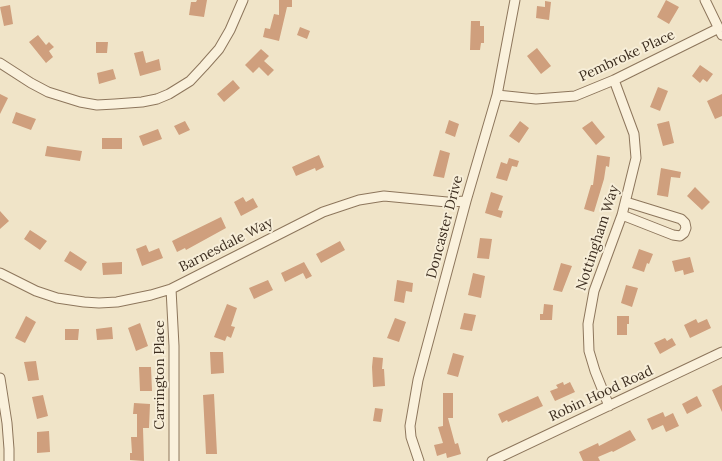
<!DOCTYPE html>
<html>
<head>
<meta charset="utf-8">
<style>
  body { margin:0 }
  canvas { display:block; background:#f0e4c8 }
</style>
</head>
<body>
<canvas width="722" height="461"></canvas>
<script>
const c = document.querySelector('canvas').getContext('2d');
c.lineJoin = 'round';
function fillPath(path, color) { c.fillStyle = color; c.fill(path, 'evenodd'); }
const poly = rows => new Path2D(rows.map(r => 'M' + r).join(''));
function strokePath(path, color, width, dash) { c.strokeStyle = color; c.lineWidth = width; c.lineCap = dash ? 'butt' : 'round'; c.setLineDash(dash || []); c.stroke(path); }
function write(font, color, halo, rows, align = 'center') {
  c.font = font + ' Lora,serif'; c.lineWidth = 4; c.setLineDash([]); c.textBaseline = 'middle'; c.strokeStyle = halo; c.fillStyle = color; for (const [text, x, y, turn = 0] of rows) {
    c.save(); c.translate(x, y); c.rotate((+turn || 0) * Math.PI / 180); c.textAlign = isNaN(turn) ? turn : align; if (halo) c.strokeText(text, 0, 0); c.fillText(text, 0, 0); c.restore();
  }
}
fillPath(poly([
  [197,0,207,0,204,17,189,15,191,2,196,2],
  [279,0,292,0,292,7,287,7,279,41,263,37,265,28,270,29,274,14,279,15],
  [666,0,679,7,669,24,657,17],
  [545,1,551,2,549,20,536,18,537,6,545,7],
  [10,5,13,24,4,26,0,7],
  [471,21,480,21,480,26,484,26,484,43,481,43,480,50,470,50],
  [300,27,310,31,307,39,297,35],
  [38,35,46,45,49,42,54,47,49,51,53,57,46,63,29,42],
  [96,42,108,42,107,53,96,53],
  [537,48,551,66,541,74,527,56],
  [261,49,269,56,264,61,274,70,268,76,259,67,253,73,245,65],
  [143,51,146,63,159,59,161,70,140,76,134,53],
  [700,65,713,74,707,82,703,79,700,83,692,76],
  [113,69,116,79,99,84,97,73],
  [233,80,240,88,224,102,217,94],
  [658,87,668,91,660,111,650,107],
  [0,94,8,98,0,114],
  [722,94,722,116,715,119,707,101],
  [16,112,36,119,31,130,12,123],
  [449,120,459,124,455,137,445,133],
  [185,121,190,130,179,135,174,126],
  [520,121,529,128,519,143,509,136],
  [592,121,605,137,596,145,582,128],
  [669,121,674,143,663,146,657,124],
  [158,129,162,139,143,146,139,136],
  [102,138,122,138,122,149,102,149],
  [47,146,82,151,80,161,45,156],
  [440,150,450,153,444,178,433,176],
  [319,155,324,167,316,171,315,168,296,176,292,167],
  [597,155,610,157,609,167,606,166,604,179,594,212,584,209,591,185,593,185],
  [509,158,519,161,517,167,512,166,507,181,496,178,501,162,507,164],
  [661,168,681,172,680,178,671,177,668,197,657,195],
  [695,187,710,202,702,210,687,196],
  [491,192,503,196,498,210,503,211,501,218,485,213],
  [243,197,246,202,253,198,258,207,241,216,234,202],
  [0,211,9,221,0,229],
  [221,217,226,228,186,250,185,248,177,252,172,241],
  [30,230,47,241,40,250,24,239],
  [480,238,492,239,489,259,477,258],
  [340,241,345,250,321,263,316,254],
  [146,245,149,252,159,248,163,258,142,266,136,249],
  [639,249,653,254,649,264,647,263,644,272,632,268],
  [70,251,87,262,81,271,64,261],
  [690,257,694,272,684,275,683,270,675,272,672,261],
  [122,262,122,274,103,275,102,263],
  [304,262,312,276,306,279,303,273,285,282,281,273],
  [561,263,572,266,562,292,553,290],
  [473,273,485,276,481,298,468,295],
  [268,280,273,290,254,299,249,288],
  [397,280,413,283,412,292,406,291,404,303,394,301],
  [626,285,638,288,632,307,621,303],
  [227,304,237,308,231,326,235,327,231,338,227,336,225,341,214,337],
  [544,304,553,305,552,320,540,320,540,314,543,314],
  [464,313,476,315,472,331,460,329],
  [26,316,36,322,25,343,15,338],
  [617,316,629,316,629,324,627,324,627,335,617,335],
  [395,318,406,322,399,342,387,338],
  [696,319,698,323,707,319,711,328,690,338,684,325],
  [140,323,148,346,136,351,128,328],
  [112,327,113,339,97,340,96,329],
  [65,329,79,329,78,340,65,340],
  [665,338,667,341,672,338,676,345,660,354,654,343],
  [210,352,223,352,224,373,211,374],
  [453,353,464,356,458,377,447,374],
  [373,357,383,358,382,369,384,369,385,386,373,387,372,367],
  [36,361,39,380,28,381,24,362],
  [139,367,151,367,152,391,140,391],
  [563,382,564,385,570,382,575,392,555,401,550,391,558,388,556,385],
  [722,385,722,412,712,390],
  [443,393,453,393,453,418,448,418,455,444,458,443,461,454,447,458,446,453,437,456,434,445,443,443,438,427,443,426],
  [214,394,217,454,206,454,203,395],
  [43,395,48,416,37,419,32,397],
  [538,396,543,406,508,422,507,420,502,423,498,414],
  [697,396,702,406,687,414,682,404],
  [134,403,150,404,149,428,143,428,144,461,130,460,130,453,132,453,131,437,137,437,137,414,133,414],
  [375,408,383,409,381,422,373,421],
  [663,412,665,417,673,413,679,426,666,432,663,425,652,430,647,419],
  [630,430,636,440,613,452,612,451,598,457,600,461,583,461,579,452,598,443,599,446],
  [49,431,50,452,37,453,37,432]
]), '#cf9f7d');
const street = poly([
  [705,0,722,35],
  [0,63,31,83,48,92,80,102,97,105,115,104,142,102,157,99,169,94,190,81,204,66,219,49,230,30,243,0],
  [497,95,536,99,575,96,614,80,719,28],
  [622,215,673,235,680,236,684,233,686,228,685,223,681,219,626,202],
  [0,273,36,291,57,298,84,302,99,303,117,302,151,295,171,289,323,212,359,200,384,196,447,202,466,201],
  [171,289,174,346,174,461],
  [0,378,7,423,9,449,9,461],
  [609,406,595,371,589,351,588,324,594,291,622,215,636,158,634,134,614,80],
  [419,461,411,437,410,426,418,380,466,201,497,95,515,0],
  [492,461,722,352]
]);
strokePath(street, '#8d765c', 11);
strokePath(street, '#faf1dc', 9);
write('14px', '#3d2e20', '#f7eed8', [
  ["Pembroke Place",627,56,-25],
  ["Doncaster Drive",445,227,-75],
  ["Nottingham Way",598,238,-72],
  ["Barnesdale Way",226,245,-27],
  ["Carrington Place",160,375,-90],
  ["Robin Hood Road",601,394,-25]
]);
</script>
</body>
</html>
